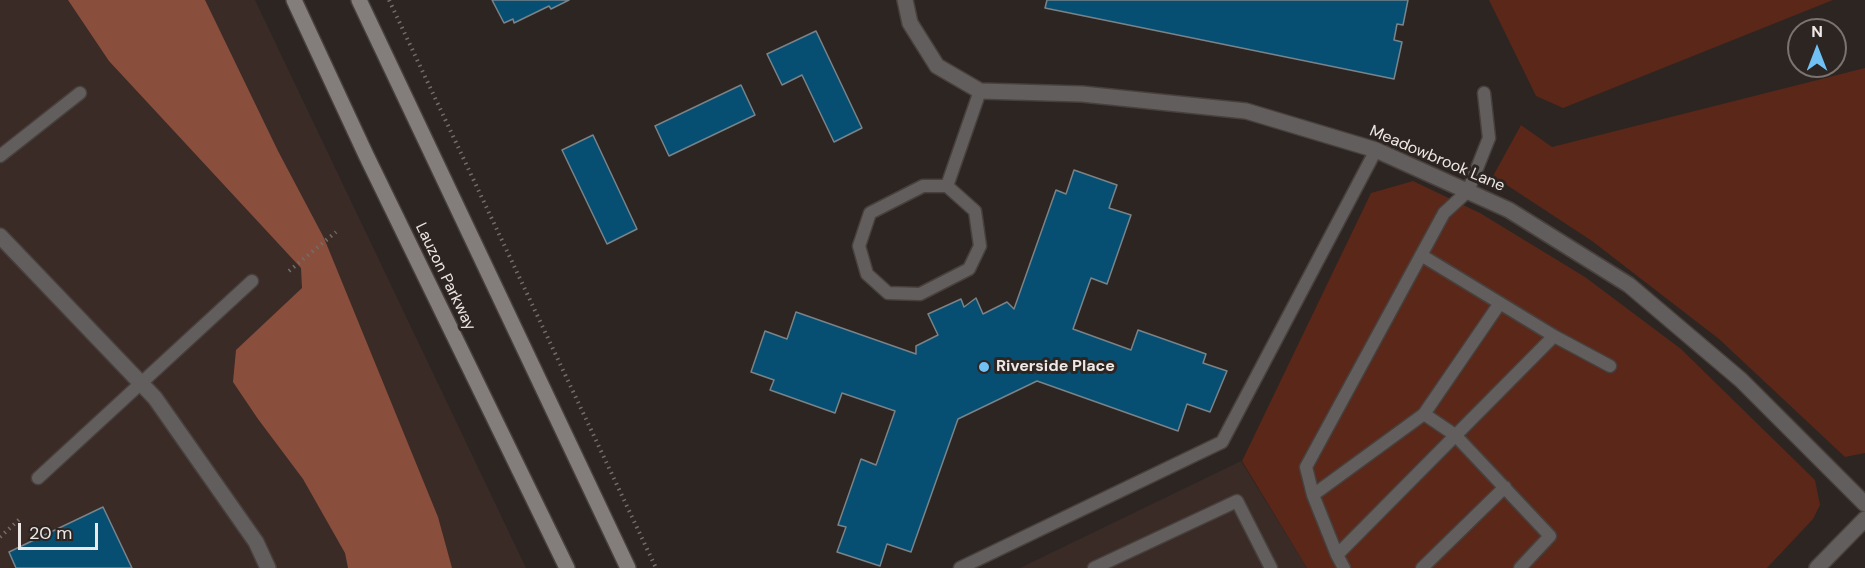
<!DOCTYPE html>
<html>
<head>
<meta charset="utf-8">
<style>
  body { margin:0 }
  #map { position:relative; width:1865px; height:568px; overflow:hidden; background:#2d2522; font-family:"DM Sans",sans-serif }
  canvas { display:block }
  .north { position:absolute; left:1787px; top:18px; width:60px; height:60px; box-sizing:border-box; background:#2d2522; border:2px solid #7a7370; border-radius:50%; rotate:0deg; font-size:16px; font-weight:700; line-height:24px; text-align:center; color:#ede7e5 }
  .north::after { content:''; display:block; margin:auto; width:21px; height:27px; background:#70c1f4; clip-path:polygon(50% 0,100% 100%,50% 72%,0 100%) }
  .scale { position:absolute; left:18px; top:523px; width:80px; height:27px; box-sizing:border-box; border:3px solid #ede7e5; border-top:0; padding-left:8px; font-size:18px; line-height:21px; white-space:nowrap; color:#ede7e5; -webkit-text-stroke:4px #2d2522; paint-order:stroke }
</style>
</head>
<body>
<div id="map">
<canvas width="1865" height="568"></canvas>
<div class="north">N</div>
<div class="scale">20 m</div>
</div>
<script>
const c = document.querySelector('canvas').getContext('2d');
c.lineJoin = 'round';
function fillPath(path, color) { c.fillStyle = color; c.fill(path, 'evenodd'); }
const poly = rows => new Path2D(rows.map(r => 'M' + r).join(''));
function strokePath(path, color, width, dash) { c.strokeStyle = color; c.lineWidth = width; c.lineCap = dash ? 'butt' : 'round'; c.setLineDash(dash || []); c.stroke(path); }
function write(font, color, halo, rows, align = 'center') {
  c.font = font + ' "DM Sans",sans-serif'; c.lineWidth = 6; c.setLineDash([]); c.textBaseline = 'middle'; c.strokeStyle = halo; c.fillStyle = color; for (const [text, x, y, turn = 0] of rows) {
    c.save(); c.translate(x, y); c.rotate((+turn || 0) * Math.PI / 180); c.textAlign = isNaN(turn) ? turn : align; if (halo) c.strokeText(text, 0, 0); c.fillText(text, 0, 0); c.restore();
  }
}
fillPath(poly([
  [0,0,255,0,526,568,0,568],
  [1241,461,1307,568,1020,568]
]), '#3a2b27');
fillPath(poly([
  [1489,0,1833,0,1563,108,1536,96],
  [1865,68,1865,453,1845,457,1719,339,1592,241,1493,176,1521,125,1552,147],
  [1413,181,1480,213,1585,277,1681,349,1815,480,1820,505,1813,519,1767,568,1307,568,1242,461,1371,193]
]), '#5a2718');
fillPath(poly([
  [68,0,205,0,278,151,324,238,438,517,452,568,348,568,345,553,303,479,258,419,233,382,236,350,302,288,301,268,109,61]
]), '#8a4e3c');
const building = poly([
  [492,0,569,0,551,9,549,6,514,23,513,19,504,23,492,0],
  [1047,0,1408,0,1403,25,1397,24,1394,40,1402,42,1394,79,1045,8,1047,0],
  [816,31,862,128,834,142,802,75,782,85,767,54,816,31],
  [741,85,755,115,669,156,655,126,741,85],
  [593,135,637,229,607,244,562,150,593,135],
  [1074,170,1117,185,1109,208,1131,215,1107,284,1091,278,1073,329,1131,350,1138,330,1206,354,1203,363,1227,371,1210,412,1187,404,1178,431,1037,381,958,419,911,552,887,544,880,566,837,552,846,527,838,525,861,459,876,465,895,411,842,393,835,413,770,390,774,380,751,372,765,331,787,339,796,312,916,354,916,346,938,335,928,314,961,299,964,307,976,298,983,314,1007,302,1014,309,1056,190,1066,194,1074,170],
  [103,507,132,568,16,568,9,552,103,507]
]);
fillPath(building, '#064f73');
strokePath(building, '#7a8388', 1.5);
const service = poly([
  [1484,93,1489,138,1468,191,1444,213,1306,467,1313,495,1337,555,1554,336],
  [0,156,80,93],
  [947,186,975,211,980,246,969,269,920,294,888,293,867,274,859,246,870,213,923,186,947,186,980,91],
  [1421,255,1554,336,1610,366],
  [1424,414,1455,435,1550,536,1520,568],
  [38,478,252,281],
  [1313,495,1424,414,1500,303],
  [1337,555,1344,568],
  [960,568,1222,442,1376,150],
  [1094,568,1237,501,1271,568],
  [1422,568,1505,487]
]);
const minor = poly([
  [905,0,910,23,937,66,980,91,1082,94,1246,111,1376,150,1509,210,1629,285,1741,380,1865,504],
  [0,236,155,398,256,542,268,568]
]);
const tertiary = poly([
  [1817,568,1865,519]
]);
const secondary = poly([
  [294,0,366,155,567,568],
  [359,0,628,568]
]);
strokePath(service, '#48403d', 15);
strokePath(minor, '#48403d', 18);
strokePath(tertiary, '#48403d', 18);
strokePath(secondary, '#48403d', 18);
strokePath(poly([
  [389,0,656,568],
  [289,271,336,232],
  [0,537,22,517]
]), '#736c69', 4, [1.5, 4.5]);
strokePath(service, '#625e5d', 12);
strokePath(minor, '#625e5d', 15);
strokePath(tertiary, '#625e5d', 15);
strokePath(secondary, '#837d7b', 15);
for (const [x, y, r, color] of [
  [984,367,6,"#70c1f4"]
]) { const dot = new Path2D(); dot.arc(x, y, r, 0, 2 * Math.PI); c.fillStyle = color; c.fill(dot); strokePath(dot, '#2d2522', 2); }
write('16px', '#ede7e5', '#2d2522', [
  ["Meadowbrook Lane",1437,159,23],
  ["Lauzon Parkway",445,277,64]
]);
write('bold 16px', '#ede7e5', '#2d2522', [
  ["Riverside Place",996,367]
], 'left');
</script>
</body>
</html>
